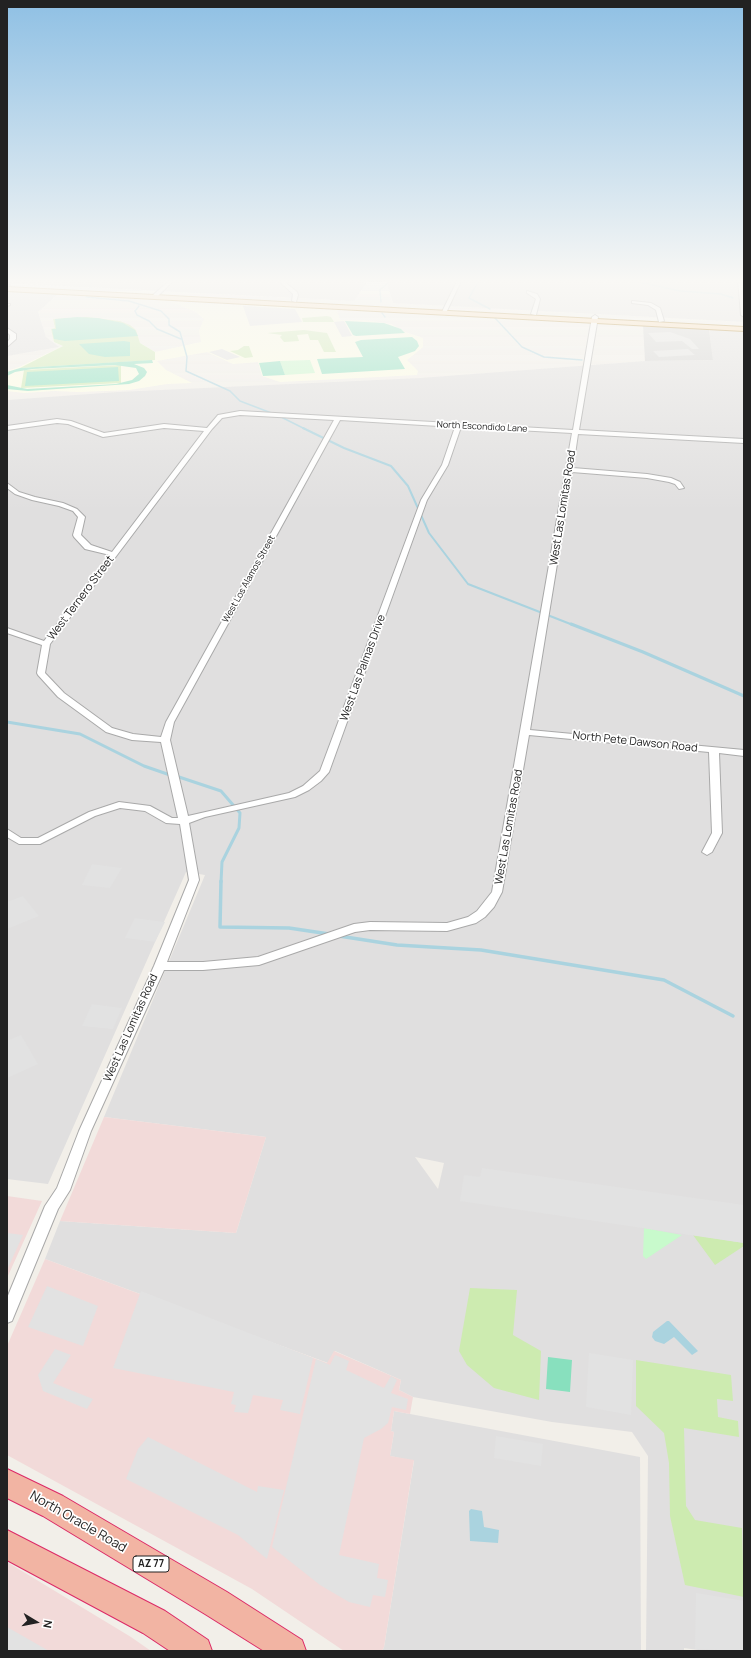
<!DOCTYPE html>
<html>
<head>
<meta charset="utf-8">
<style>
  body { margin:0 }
  #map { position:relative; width:751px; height:1658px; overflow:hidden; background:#f2efe9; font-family:Manrope,sans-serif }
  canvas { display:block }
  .frame { position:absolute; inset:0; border:8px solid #222; pointer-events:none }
  .north { position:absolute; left:16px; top:1602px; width:40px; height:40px; -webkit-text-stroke:3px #fff; paint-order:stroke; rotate:100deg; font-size:11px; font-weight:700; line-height:16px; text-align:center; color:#222 }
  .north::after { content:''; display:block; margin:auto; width:14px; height:18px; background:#222; clip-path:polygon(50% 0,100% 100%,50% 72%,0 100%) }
</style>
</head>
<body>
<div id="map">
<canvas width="751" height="1658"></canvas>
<div class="frame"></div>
<div class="north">N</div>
</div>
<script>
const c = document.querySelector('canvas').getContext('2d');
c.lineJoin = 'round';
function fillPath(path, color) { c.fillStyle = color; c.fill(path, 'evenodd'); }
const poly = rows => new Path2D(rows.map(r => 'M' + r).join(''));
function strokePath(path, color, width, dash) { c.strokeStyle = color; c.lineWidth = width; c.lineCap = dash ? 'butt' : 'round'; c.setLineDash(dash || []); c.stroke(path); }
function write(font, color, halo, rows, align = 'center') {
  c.font = font + ' Manrope,sans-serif'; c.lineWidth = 3.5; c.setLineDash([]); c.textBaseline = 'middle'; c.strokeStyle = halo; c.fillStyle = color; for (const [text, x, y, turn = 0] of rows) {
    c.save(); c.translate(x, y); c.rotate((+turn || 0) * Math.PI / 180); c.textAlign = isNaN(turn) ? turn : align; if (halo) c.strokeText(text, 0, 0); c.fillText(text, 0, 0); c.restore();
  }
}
fillPath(poly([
  [7,279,369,279,354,301,7,283],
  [386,279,744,279,744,322,393,303],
  [7,291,58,294,38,312,46,337,59,347,7,356],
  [709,329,744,331,744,1651,705,1651,684,1648,684,1651,646,1651,648,1456,632,1432,552,1422,413,1397,399,1390,401,1380,335,1351,328,1363,45,1259,60,1221,236,1233,266,1137,104,1117,205,875,186,872,48,1184,7,1179,7,400,117,392,420,378,645,361,713,360],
  [415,1157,444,1163,438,1189],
  [394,1411,640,1457,641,1651,382,1651,384,1647,414,1461,390,1456,394,1432,391,1431]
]), '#e0dfdf');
fillPath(poly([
  [104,1117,266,1137,236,1233,60,1221],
  [7,1196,42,1201,7,1278],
  [45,1259,327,1363,334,1351,401,1380,399,1390,413,1397,410,1414,394,1411,391,1431,394,1432,390,1456,414,1460,384,1647,382,1651,344,1651,252,1589,7,1455,7,1346],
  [7,1562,131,1637,151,1651,7,1651]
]), '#f2dad9');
fillPath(poly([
  [171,302,337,310,340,320,366,320,391,324,405,332,423,338,423,347,407,360,418,371,417,375,280,382,262,376,258,362,233,364,207,352,157,361,166,370,192,383,167,384,129,390,79,392,54,391,24,393,7,391,7,371,19,367,63,346,54,342,51,329,55,328,53,319,87,317,120,321,136,330,140,343,155,352,201,342,199,331,204,319,196,312]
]), '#ffffe5');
fillPath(poly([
  [643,326,709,329,713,360,645,361]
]), '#d0d0d0');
fillPath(poly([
  [327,316,331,317,334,322,303,322,302,318],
  [87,317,120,321,130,325,136,330,140,343,155,352,155,360,20,368,63,346,54,342,51,329,55,328,53,319],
  [304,330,327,333,336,352,324,352,318,340,310,340,308,334,297,335,299,341,284,342,280,337,282,335,267,333],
  [244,346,249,346,253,357,245,358,230,351,238,350],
  [121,365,121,383,21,388,24,370],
  [693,1235,744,1243,744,1246,715,1265],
  [470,1288,517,1290,513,1335,541,1351,539,1400,494,1388,467,1365,459,1351],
  [636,1360,731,1375,733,1401,717,1399,718,1417,738,1421,739,1437,684,1428,686,1506,695,1520,742,1528,744,1597,685,1585,670,1516,669,1463,664,1433,636,1406]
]), '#cdebb0');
fillPath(poly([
  [310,360,315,373,285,375,280,361],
  [644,1228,682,1235,646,1259,643,1256]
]), '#c8facc');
fillPath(poly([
  [77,317,98,318,123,323,135,330,138,336,65,341,54,339,52,329,56,329,55,319],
  [345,321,384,323,401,329,405,333,356,336,353,335],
  [412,337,417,341,419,346,415,351,398,357,405,369,322,374,317,359,363,357,355,342,361,340],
  [124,341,130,342,130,356,105,357,89,354,79,344],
  [152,360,153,363,134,364,144,368,147,372,145,376,139,381,129,384,28,391,7,389,7,385,27,389,116,384,132,380,139,374,136,368,115,365,32,369,15,372,7,376,7,372,20,368],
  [280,361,285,375,263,376,259,363],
  [118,367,119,381,25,386,27,372],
  [548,1357,572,1360,570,1392,546,1389]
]), '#88e0be');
fillPath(poly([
  [243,306,295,309,302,322,250,326],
  [344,321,352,336,342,337,334,322],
  [670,332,690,339,699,349,692,349,682,341,656,342,648,333],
  [222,349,240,357,227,360,209,352],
  [688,349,695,355,659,357,653,351],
  [92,864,122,868,110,888,82,885],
  [23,896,39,916,7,929,7,902],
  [135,918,165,922,155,942,125,938],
  [92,1004,122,1008,113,1029,82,1026],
  [21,1035,38,1064,7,1078,7,1041],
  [482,1168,744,1205,744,1243,460,1201,464,1175,480,1177],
  [7,1233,23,1235,7,1270],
  [47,1286,98,1306,83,1346,28,1327],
  [141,1291,313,1358,300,1414,280,1410,283,1400,253,1395,248,1413,234,1412,236,1405,231,1404,234,1392,113,1368],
  [55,1349,71,1355,53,1383,93,1399,87,1409,43,1391,38,1375],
  [589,1353,633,1360,631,1415,586,1407],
  [335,1355,349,1361,346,1370,384,1388,391,1376,397,1380,391,1393,408,1399,406,1410,392,1407,388,1423,381,1429,364,1438,339,1555,379,1564,377,1578,388,1580,385,1597,373,1595,370,1607,349,1602,320,1585,272,1547,316,1359,330,1365],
  [496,1436,543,1444,541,1466,494,1458],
  [148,1437,257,1492,258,1486,284,1490,267,1559,238,1535,126,1479,138,1449],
  [696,1593,744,1601,744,1651,695,1649],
  [7,1627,49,1651,7,1651]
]), '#e2e2e2');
fillPath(poly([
  [667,1321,669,1321,698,1351,692,1355,674,1337,664,1344,655,1341,652,1337,653,1332],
  [471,1509,482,1511,484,1527,499,1530,498,1543,470,1541,469,1511]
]), '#aad3df');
strokePath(poly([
  [477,279,478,282,469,298,490,309],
  [606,279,639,282,680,291,721,294,733,298,731,297],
  [90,287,93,279],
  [86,297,129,301,161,311,169,319,169,325,180,332,187,357,186,371,230,391,240,401,274,414],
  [381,302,380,290,388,283,383,279],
  [139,306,135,311,137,315,149,321,157,329,181,339],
  [382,313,385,317],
  [495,318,522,347,544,357,582,360],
  [279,416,305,429]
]), '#aad3df', 1.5);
strokePath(poly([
  [303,428,344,448,391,466,408,486,429,533,468,584,573,625]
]), '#aad3df', 2);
strokePath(poly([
  [571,624,643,652,744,696],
  [7,722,80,734,144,766,170,775],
  [176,776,221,791,240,813,239,828,222,862,221,882]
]), '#aad3df', 3);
strokePath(poly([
  [221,881,220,927,289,928,329,934],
  [339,936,397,945,481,950,664,980,733,1016]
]), '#aad3df', 3.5);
const minor = poly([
  [171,279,175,279,156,298,152,298,152,296,171,279],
  [277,279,281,279,297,292,298,295,296,302,292,301,293,294,277,279],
  [458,279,462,279,446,313,441,314,458,279],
  [738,279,742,279,744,317,741,315,738,279],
  [7,284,10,285,7,288,7,284],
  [527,291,537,294,540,299,536,315,531,314,536,299,527,293,527,291],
  [632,301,651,303,660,308,664,321,659,322,656,310,648,305,632,303,632,301],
  [7,304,10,304,10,305,7,306,7,304],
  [595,315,598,317,579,430,744,439,744,443,578,434,573,468,647,474,671,478,680,482,684,488,679,489,675,484,669,482,647,478,572,472,530,730,744,750,744,756,719,753,722,833,712,852,707,855,702,852,712,833,709,752,529,735,502,892,494,907,485,917,476,923,447,931,370,930,355,932,259,965,203,970,164,970,91,1131,70,1190,58,1209,14,1316,12,1321,7,1323,7,1298,45,1206,57,1188,79,1131,154,966,189,880,180,824,166,823,145,811,120,808,95,816,40,844,19,844,7,837,7,829,21,838,38,838,89,812,119,802,150,806,172,818,178,818,161,742,132,740,106,732,58,697,38,675,37,673,42,645,7,633,7,628,44,641,110,555,85,549,74,537,73,535,78,517,73,511,59,506,32,500,15,494,7,488,7,483,19,492,35,497,63,503,77,509,85,517,81,535,91,545,112,552,204,431,164,428,103,437,68,424,57,423,7,430,7,426,57,419,71,421,104,433,164,424,207,428,218,415,240,411,573,430,592,317,595,315],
  [240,415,334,420,166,722,161,737,133,734,112,728,64,693,45,673,50,644,212,429,222,418,240,415],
  [340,420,455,427,442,465,421,500,320,771,303,786,289,793,188,816,170,740,174,722,340,420],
  [461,427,572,433,492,892,477,911,468,917,447,923,370,922,354,924,258,957,203,962,167,962,199,880,189,823,205,817,295,797,309,790,321,781,329,772,427,500,448,465,461,427],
  [7,328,16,334,16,339,8,346,7,342,10,339,10,335,7,332,7,328]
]);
const primary = poly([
  [7,287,744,327,744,331,7,291,7,287]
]);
const trunk = poly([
  [7,1469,63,1496,227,1592,302,1640,306,1651,264,1651,205,1614,43,1516,7,1498,7,1469],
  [7,1530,165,1611,208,1640,212,1651,170,1651,143,1633,7,1560,7,1530]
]);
strokePath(minor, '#a9a9a9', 2);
strokePath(primary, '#a06b00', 2);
strokePath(trunk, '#dc2a67', 2);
fillPath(minor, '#fff');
fillPath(primary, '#fcd6a4');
fillPath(trunk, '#f2b4a3');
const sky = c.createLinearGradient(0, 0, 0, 511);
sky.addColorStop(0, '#8fc0e4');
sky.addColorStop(0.55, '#f9f8f5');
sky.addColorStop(1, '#f9f8f500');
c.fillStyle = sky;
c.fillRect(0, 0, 751, 511);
write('9px', '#222', '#fff', [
  ["North Escondido Lane",482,427,3],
  ["West Los Alamos Street",249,579,-61]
]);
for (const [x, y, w] of [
  [151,1564,36]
]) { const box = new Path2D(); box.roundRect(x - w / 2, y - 8, w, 16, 3); c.fillStyle = '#fff'; c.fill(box); strokePath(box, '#222', 1); }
write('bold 10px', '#222', null, [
  ["AZ 77",151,1564]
]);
write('11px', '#222', '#fff', [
  ["West Las Lomitas Road",563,508,-81],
  ["West Ternero Street",81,598,-53],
  ["West Las Palmas Drive",363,668,-70],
  ["North Pete Dawson Road",635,742,6],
  ["West Las Lomitas Road",509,827,-80],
  ["West Las Lomitas Road",131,1028,-66]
]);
write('13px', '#222', '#fff', [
  ["North Oracle Road",78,1522,30]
]);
</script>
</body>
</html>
